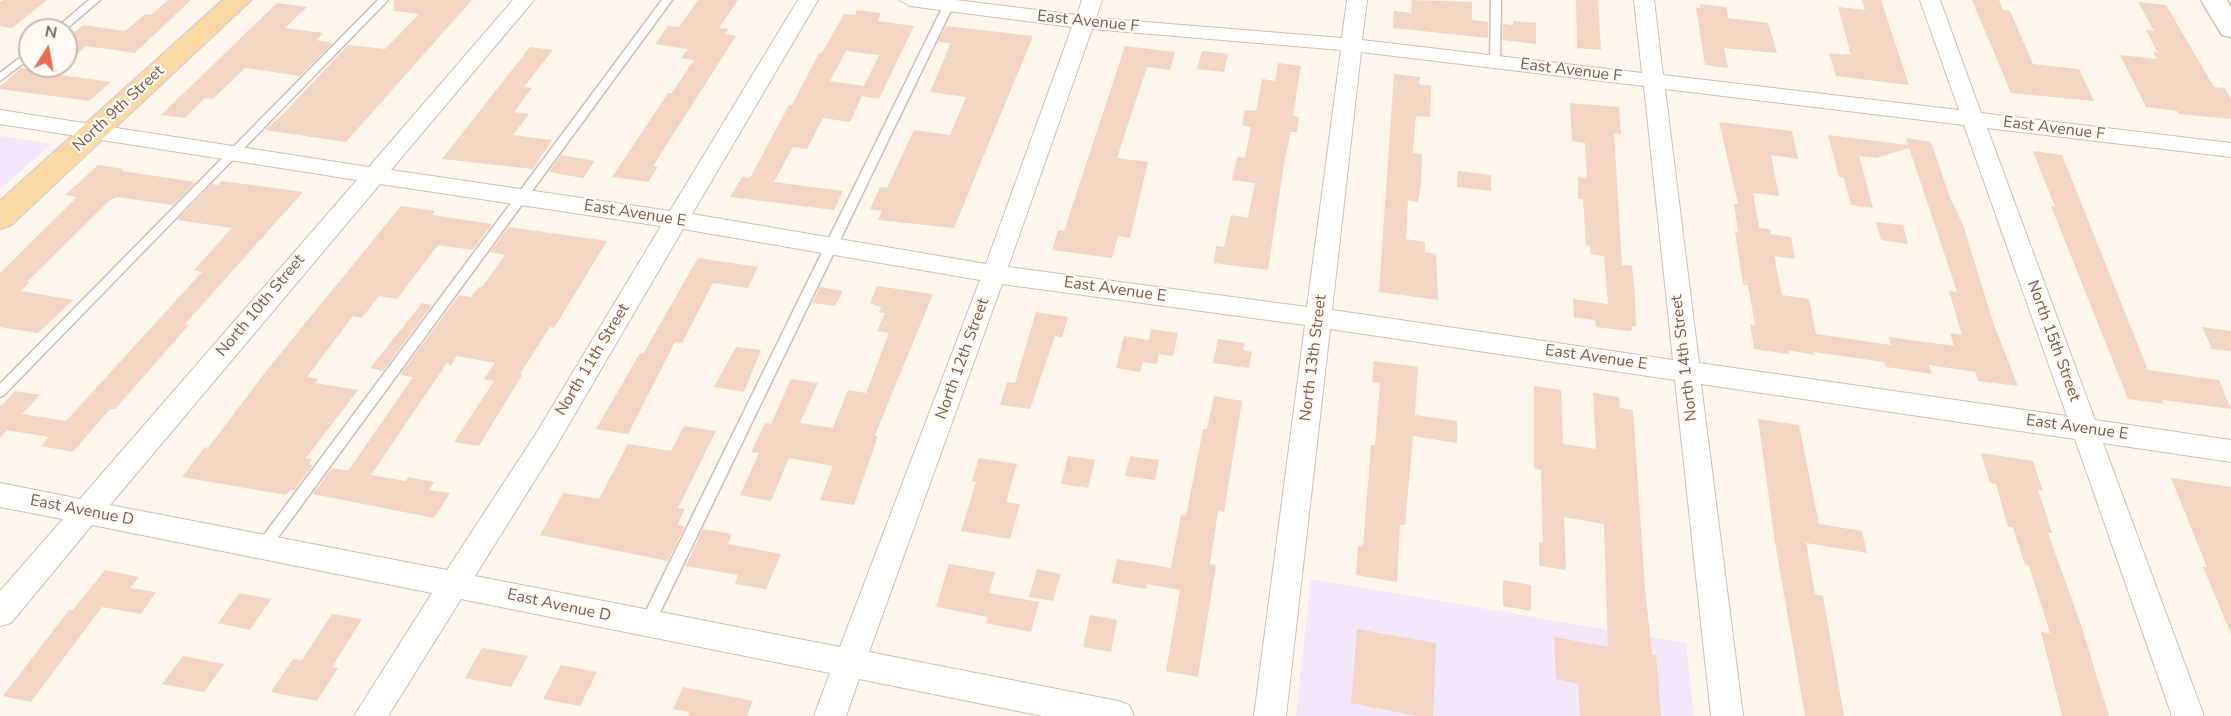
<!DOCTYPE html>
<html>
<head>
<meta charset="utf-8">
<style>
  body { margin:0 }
  #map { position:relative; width:2231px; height:716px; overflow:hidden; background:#fdf6ec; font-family:"Nunito Sans",sans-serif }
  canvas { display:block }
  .north { position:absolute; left:18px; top:18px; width:60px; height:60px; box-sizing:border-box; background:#fffaf3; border:2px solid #cabbb1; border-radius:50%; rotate:11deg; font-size:16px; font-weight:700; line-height:24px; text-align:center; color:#7a5c4d }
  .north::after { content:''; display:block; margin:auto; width:21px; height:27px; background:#e76f51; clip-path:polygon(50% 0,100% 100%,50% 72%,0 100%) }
</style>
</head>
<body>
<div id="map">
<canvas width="2231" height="716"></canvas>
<div class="north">N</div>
</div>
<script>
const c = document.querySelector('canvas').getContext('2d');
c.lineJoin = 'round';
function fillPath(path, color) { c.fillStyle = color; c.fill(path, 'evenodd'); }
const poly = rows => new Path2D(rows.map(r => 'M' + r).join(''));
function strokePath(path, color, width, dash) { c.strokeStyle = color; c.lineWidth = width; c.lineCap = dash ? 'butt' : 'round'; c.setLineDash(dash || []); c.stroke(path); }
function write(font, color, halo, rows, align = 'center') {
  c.font = font + ' "Nunito Sans",sans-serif'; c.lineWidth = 4.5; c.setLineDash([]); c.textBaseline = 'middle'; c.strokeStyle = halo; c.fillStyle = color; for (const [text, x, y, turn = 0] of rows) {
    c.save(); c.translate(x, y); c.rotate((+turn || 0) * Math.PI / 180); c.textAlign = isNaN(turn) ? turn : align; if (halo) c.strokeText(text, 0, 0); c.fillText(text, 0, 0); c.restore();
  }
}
fillPath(poly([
  [0,136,51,144,0,190],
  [1311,579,1686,643,1694,716,1296,716]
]), '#f3e8fa');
fillPath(poly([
  [4,0,47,0,12,28,0,26,0,2],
  [168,0,191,0,135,53,86,46,66,64,66,39,83,25,125,31,145,14,151,15],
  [394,0,472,0,346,142,265,130,285,112,348,45,385,49,419,14,394,11],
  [698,0,738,0,719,28,729,29,725,34,736,36,653,166,658,167,648,182,612,177,668,93,672,93,694,60,681,58,688,49,655,44,668,26,679,27],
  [1412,0,1472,2,1472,20,1488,22,1488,38,1393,28,1394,11,1411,13],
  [1576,0,1598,0,1601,50,1577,48],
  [1862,0,1881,0,1909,85,1836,76,1829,53,1851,55,1838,7,1865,10],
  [1972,0,1999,0,2003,10,2010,11,2033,64,2079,69,2094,101,2011,93],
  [2138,2,2166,5,2214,87,2225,88,2231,99,2231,119,2179,114,2177,111,2146,107,2120,55,2157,59,2153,52,2158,53,2146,30,2154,31],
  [277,3,307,7,285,28,323,33,316,40,333,43,300,76,245,68,213,99,205,98,185,118,161,115],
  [1700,4,1726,7,1728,18,1768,23,1777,53,1724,48,1728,68,1705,65,1696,8,1700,8],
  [857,10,881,13,877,21,914,26,879,99,862,96,850,122,823,118,807,149,793,147,774,182,843,191,834,210,730,197,742,177,750,178,789,105,792,105,819,53,822,53,844,14,855,15],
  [846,51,879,55,864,86,830,81],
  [1513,21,1536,23,1536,44,1503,40,1503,24,1513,25],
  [946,26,1033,36,954,228,878,220,882,211,870,209,880,187,887,188,914,130,950,135,966,97,930,92,951,43,938,42],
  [1125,46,1175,52,1170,70,1147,67,1117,158,1148,162,1130,238,1118,236,1112,258,1052,250,1058,230,1064,231],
  [530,47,553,50,524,87,532,88,514,112,529,114,513,135,552,140,533,169,442,159],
  [1202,51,1228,54,1224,72,1197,69],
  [1278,63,1301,66,1293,116,1299,117,1297,132,1291,132,1285,158,1268,270,1214,263,1216,246,1224,247,1231,215,1248,218,1255,183,1232,180,1237,157,1245,158,1251,127,1242,125,1245,110,1256,111,1262,79,1275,81],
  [34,66,63,66,54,74,111,82,89,101,0,89,0,86,21,68,30,70],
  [1394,74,1420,77,1419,84,1431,86,1430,117,1416,116,1413,153,1422,154,1421,184,1418,202,1408,200,1406,239,1425,242,1425,252,1436,254,1438,300,1379,292],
  [1570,103,1619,107,1621,134,1614,133,1622,265,1632,266,1635,297,1636,326,1632,326,1632,330,1629,331,1596,327,1595,320,1574,317,1573,299,1608,304,1604,256,1591,254,1590,246,1586,245,1583,199,1578,199,1578,177,1587,179,1585,143,1572,141],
  [1719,122,1792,131,1798,159,1771,155,1779,196,1753,193,1759,228,1770,229,1771,234,1791,237,1795,259,1774,256,1782,295,1809,299,1816,334,1891,345,1889,337,1954,346,1950,333,1962,335,1949,291,1957,292,1909,148,1876,158,1859,156,1873,208,1851,205,1844,178,1839,177,1828,135,1908,145,1906,138,1931,142,1949,195,1963,225,1994,325,2018,386,1978,381,1975,372,1929,365,1932,374,1886,367,1884,362,1814,352,1815,355,1788,350,1789,354,1754,349,1750,324,1755,325,1748,285,1743,285,1735,232,1738,232,1734,204,1738,204],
  [2033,151,2062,155,2148,370,2219,380,2231,409,2162,400,2164,404,2128,399,2051,206,2055,207],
  [561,155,595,161,583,178,549,172],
  [98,165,124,169,122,171,196,182,173,205,117,197,110,200,27,282,30,282,21,291,73,300,38,333,0,327,0,273,77,197,65,195],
  [1458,171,1491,175,1491,191,1457,187],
  [222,181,303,192,185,324,189,325,115,409,110,409,73,452,41,446,49,437,7,430,0,438,0,407,15,391,40,395,22,414,66,421,202,272,194,270,232,228,177,220,212,184,218,185],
  [401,206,435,211,432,215,492,224,473,250,438,245,397,299,379,296,362,318,353,316,307,377,318,379,315,383,358,390,306,458,312,459,309,464,313,465,294,490,290,490,286,495,182,477,205,447,208,448,267,370],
  [1876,222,1903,225,1908,244,1881,240],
  [509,227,607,241,554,328,550,327,520,374,522,375,479,446,454,442,494,381,484,379,495,363,457,356,451,366,447,363,371,475,405,481,408,477,434,482,429,490,450,493,434,518,313,494,332,468,348,471,413,377,400,375,459,295,471,297,479,287,482,287,505,255,490,252],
  [698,258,758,267,748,288,713,283,682,343,675,342,628,434,596,429,640,353,643,354],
  [877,286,933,294,875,435,878,436,854,505,820,500,833,466,789,458,771,501,740,495,759,453,751,452,765,423,771,424,791,379,818,383,800,423,833,428,848,390,866,393,889,333,877,331,885,313,879,312,881,307,870,303],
  [820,287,843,291,835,306,813,303],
  [422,303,432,305,383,371,370,368],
  [1036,312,1068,317,1062,338,1055,336,1030,409,1000,405,1007,382,1015,383],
  [2202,327,2231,331,2231,351,2212,349],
  [1151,329,1178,333,1173,356,1159,354,1157,364,1143,362,1140,372,1116,368,1124,336,1149,340],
  [1218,339,1245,343,1243,350,1252,352,1249,368,1213,363],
  [736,347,761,350,744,392,714,387],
  [1374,361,1418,367,1415,415,1457,421,1457,443,1413,436,1405,525,1400,525,1397,582,1356,575,1358,546,1363,547,1371,445,1375,445,1380,383,1372,382],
  [1534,386,1561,390,1563,444,1596,449,1593,393,1619,397,1620,408,1633,410,1645,588,1652,654,1656,655,1661,716,1580,716,1578,684,1556,679,1554,637,1608,647,1604,524,1564,517,1566,570,1539,566,1539,542,1543,543,1541,470,1534,468],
  [1214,396,1242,401,1224,512,1218,511,1210,564,1216,565,1198,677,1166,671,1180,590,1147,584,1146,589,1112,583,1117,559,1171,568,1181,515,1186,516,1203,429,1207,429],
  [1758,419,1799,425,1819,524,1862,531,1867,553,1806,543,1815,594,1823,596,1844,716,1805,716,1775,542],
  [684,426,716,431,678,508,685,509,677,525,685,526,668,561,540,535,563,493,599,499,628,444,671,451],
  [1981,453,2033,461,2043,491,2038,490,2052,533,2048,533,2081,625,2109,716,2062,716,2041,632,2050,633,2029,566,2025,565,2013,527,2008,527,1996,484,1990,483],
  [1068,456,1095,460,1088,488,1061,484],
  [1130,456,1159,460,1155,480,1125,476],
  [979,458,1017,464,1006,502,1020,504,1010,539,961,531,976,482,972,481],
  [2171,478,2231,487,2231,634,2203,567,2207,567],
  [703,529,732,534,728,544,781,554,766,589,735,584,738,575,686,566],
  [949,564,995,572,989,593,1039,602,1031,632,986,623,988,617,936,607],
  [1037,569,1061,574,1053,601,1029,597],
  [105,570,139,577,130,588,156,592,141,614,102,607,31,702,3,696,69,610,73,610],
  [1503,580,1531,585,1531,611,1503,606],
  [239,593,271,599,250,630,218,623],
  [332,614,362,619,332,667,338,668,317,701,271,692,293,659,302,660],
  [1090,615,1117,620,1111,652,1083,647],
  [1357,629,1436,643,1433,716,1417,716,1351,703],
  [482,648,528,656,511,687,465,678],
  [183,656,224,664,204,692,162,684],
  [561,665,597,672,580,706,543,699],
  [683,687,753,701,747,716,688,716,689,712,673,709]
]), '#f3d5c3');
const lane = poly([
  [89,0,100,0,65,30,54,30,89,0],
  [378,0,388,0,4,395,0,397,0,384,378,0],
  [662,0,672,0,268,551,263,553,258,551,256,547,258,543,662,0],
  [946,0,956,0,652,629,647,630,642,629,640,624,642,619,946,0],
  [1491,0,1501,0,1500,62,1495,65,1490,62,1491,0],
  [30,50,30,58,0,81,0,73,30,50]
]);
const street = poly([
  [513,0,534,0,391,170,670,211,798,0,818,0,692,214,986,264,1072,27,910,6,900,0,956,0,1077,15,1082,0,1102,0,1096,18,1342,38,1347,0,1367,0,1362,40,1642,73,1634,0,1654,0,1663,75,1959,110,1920,0,1940,0,1981,113,2231,143,2231,157,1987,128,2095,420,2231,440,2231,462,2103,443,2204,716,2172,716,2075,439,1701,384,1743,716,1711,716,1675,380,1330,329,1286,716,1254,716,1305,325,1002,284,869,652,1118,701,1129,705,1134,716,1043,716,859,679,846,716,814,716,830,673,461,599,388,716,354,716,432,593,92,525,11,623,0,626,0,591,63,519,0,507,0,483,80,499,357,180,0,124,0,110,369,167,513,0],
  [1092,29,1341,50,1307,307,1008,267,1092,29],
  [1361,52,1644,86,1673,360,1332,310,1361,52],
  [1665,89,1964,125,2067,416,1699,363,1665,89],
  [380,184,661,226,537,432,447,570,110,505,380,184],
  [683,229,980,280,840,647,475,576,555,448,683,229]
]);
const secondary = poly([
  [2201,0,2227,0,2231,7,2231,37,2222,35,2201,0]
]);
const primary = poly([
  [223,0,251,0,11,225,0,229,0,201,223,0]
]);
strokePath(lane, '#d1beb0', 3);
strokePath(street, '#d1beb0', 2);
strokePath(secondary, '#d6c0b0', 3);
strokePath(primary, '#dad1cd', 3);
fillPath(lane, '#fff');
fillPath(street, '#fff');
fillPath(secondary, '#fff');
fillPath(primary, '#fbd9a5');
write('16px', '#7a5c4d', '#fffaf3', [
  ["East Avenue F",1088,22,6],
  ["East Avenue F",1571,71,7],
  ["North 9th Street",119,109,-43],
  ["East Avenue F",2054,129,7],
  ["East Avenue E",635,214,9],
  ["East Avenue E",1115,290,8],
  ["North 10th Street",261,306,-50],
  ["North 15th Street",2053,341,70],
  ["North 13th Street",1314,358,-83],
  ["East Avenue E",1596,358,8],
  ["North 14th Street",1685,358,-97],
  ["North 12th Street",963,359,-70],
  ["North 11th Street",593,360,-59],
  ["East Avenue E",2077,428,8],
  ["East Avenue D",82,511,11],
  ["East Avenue D",559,606,12]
]);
</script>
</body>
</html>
